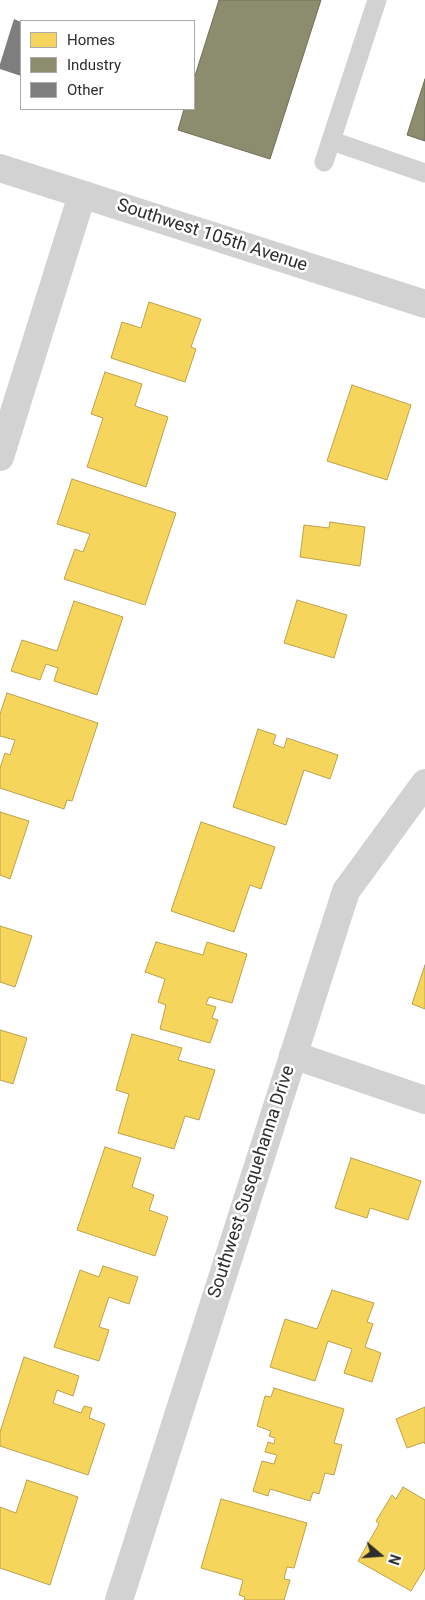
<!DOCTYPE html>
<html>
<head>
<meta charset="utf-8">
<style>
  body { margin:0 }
  #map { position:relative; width:425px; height:1600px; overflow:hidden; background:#fff; font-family:Roboto,sans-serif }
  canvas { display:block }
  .legend { position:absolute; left:20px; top:20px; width:175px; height:90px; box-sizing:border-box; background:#fff; border:1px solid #ababab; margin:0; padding:6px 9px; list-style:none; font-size:15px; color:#2d2d2d }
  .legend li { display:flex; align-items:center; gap:10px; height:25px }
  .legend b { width:25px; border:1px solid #ababab }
  .north { position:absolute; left:355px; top:1530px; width:50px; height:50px; -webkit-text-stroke:4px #fff; paint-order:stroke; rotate:108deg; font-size:14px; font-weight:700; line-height:20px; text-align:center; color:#2d2d2d }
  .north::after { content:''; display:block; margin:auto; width:18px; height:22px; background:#2d2d2d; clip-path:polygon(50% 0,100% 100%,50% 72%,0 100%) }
</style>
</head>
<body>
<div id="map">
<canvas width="425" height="1600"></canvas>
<ul class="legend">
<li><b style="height:14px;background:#f6d55c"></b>Homes</li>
<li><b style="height:14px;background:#8c8c6e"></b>Industry</li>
<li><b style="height:14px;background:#7e7e7e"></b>Other</li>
</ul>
<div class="north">N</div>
</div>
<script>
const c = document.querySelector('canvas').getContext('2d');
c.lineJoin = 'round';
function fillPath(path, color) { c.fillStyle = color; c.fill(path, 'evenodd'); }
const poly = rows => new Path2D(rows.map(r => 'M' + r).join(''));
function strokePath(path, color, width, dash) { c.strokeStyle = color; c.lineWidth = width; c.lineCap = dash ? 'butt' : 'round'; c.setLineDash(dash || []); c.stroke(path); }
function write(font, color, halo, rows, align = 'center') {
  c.font = font + ' Roboto,sans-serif'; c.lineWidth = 5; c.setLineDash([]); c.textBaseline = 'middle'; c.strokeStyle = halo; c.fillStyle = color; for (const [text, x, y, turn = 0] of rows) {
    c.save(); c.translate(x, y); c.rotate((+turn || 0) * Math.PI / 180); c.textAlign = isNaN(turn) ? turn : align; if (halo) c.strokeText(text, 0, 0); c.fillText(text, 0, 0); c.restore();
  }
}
const homes = poly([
  [149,302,201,319,191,347,196,349,185,382,111,358,122,322,141,328,149,302],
  [105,372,142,384,135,406,168,417,146,487,87,467,103,418,91,414,105,372],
  [352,385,411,405,387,480,327,461,352,385],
  [72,479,176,513,145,605,64,579,75,549,83,552,90,534,57,524,72,479],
  [330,522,365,527,360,566,300,557,304,525,329,528,330,522],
  [297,600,347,615,334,658,284,643,297,600],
  [74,601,123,617,97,695,54,681,58,668,46,664,40,680,11,671,22,640,57,651,74,601],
  [7,693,98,723,72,801,67,800,64,809,0,788,0,768,5,753,10,755,15,740,0,736,0,714,7,693],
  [258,729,276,735,273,744,284,748,287,738,338,755,330,779,304,770,286,825,233,807,258,729],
  [0,812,29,821,10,879,0,875,0,812],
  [201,822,275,847,261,889,250,885,234,932,171,911,201,822],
  [0,926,32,936,15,987,0,982,0,926],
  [156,942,203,955,207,942,247,954,232,1003,209,997,206,1004,216,1007,212,1018,218,1020,210,1043,160,1029,166,1005,158,1002,165,979,145,972,156,942],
  [425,965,425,1009,412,1004,425,965],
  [0,1030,27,1038,13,1084,0,1080,0,1030],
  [132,1034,182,1048,178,1060,215,1070,199,1120,185,1116,174,1149,118,1133,129,1094,116,1090,132,1034],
  [105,1147,141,1158,132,1187,154,1195,149,1210,168,1217,155,1256,77,1230,105,1147],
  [351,1158,421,1181,408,1220,370,1208,367,1218,335,1208,351,1158],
  [103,1266,138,1277,129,1304,109,1297,99,1327,109,1330,99,1361,54,1347,80,1270,99,1277,103,1266],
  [332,1290,374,1303,367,1322,373,1324,365,1347,381,1353,372,1382,344,1373,352,1349,328,1341,315,1381,270,1367,285,1319,317,1329,332,1290],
  [24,1357,79,1376,73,1396,57,1390,53,1403,81,1413,84,1406,92,1408,89,1418,105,1424,88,1475,0,1446,0,1432,24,1357],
  [274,1388,344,1409,334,1443,342,1445,334,1475,325,1473,319,1494,313,1492,310,1501,270,1489,268,1496,253,1491,262,1461,274,1464,277,1455,265,1452,268,1442,274,1444,275,1438,269,1436,271,1431,257,1426,265,1396,271,1397,274,1388],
  [425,1407,425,1444,424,1442,407,1448,396,1419,425,1407],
  [27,1480,78,1497,50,1585,0,1568,0,1507,16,1513,27,1480],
  [403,1487,425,1500,425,1568,411,1591,358,1561,379,1524,376,1521,392,1495,396,1499,403,1487],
  [221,1499,307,1523,294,1568,287,1567,284,1579,290,1580,284,1600,244,1600,245,1597,239,1595,243,1580,201,1568,221,1499]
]);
fillPath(homes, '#f6d55c');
strokePath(homes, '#baa34e', 1);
const industry = poly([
  [219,0,321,0,270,159,178,130,184,109,194,109,194,79,219,0],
  [425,79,425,141,407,135,425,79]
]);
fillPath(industry, '#8c8c6e');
strokePath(industry, '#70705a', 1);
fillPath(poly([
  [14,19,21,22,21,76,0,69,0,64]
]), '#7e7e7e');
strokePath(poly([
  [332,141,425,173],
  [324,162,377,0]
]), '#d2d2d2', 19);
strokePath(poly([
  [0,457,82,195],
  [293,1055,425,1100],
  [119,1600,346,891,425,783]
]), '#d2d2d2', 28);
strokePath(poly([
  [0,168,425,304]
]), '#d2d2d2', 28);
write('18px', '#2d2d2d', '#fff', [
  ["Southwest 105th Avenue",212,236,18],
  ["Southwest Susquehanna Drive",252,1182,-72]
]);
</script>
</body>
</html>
